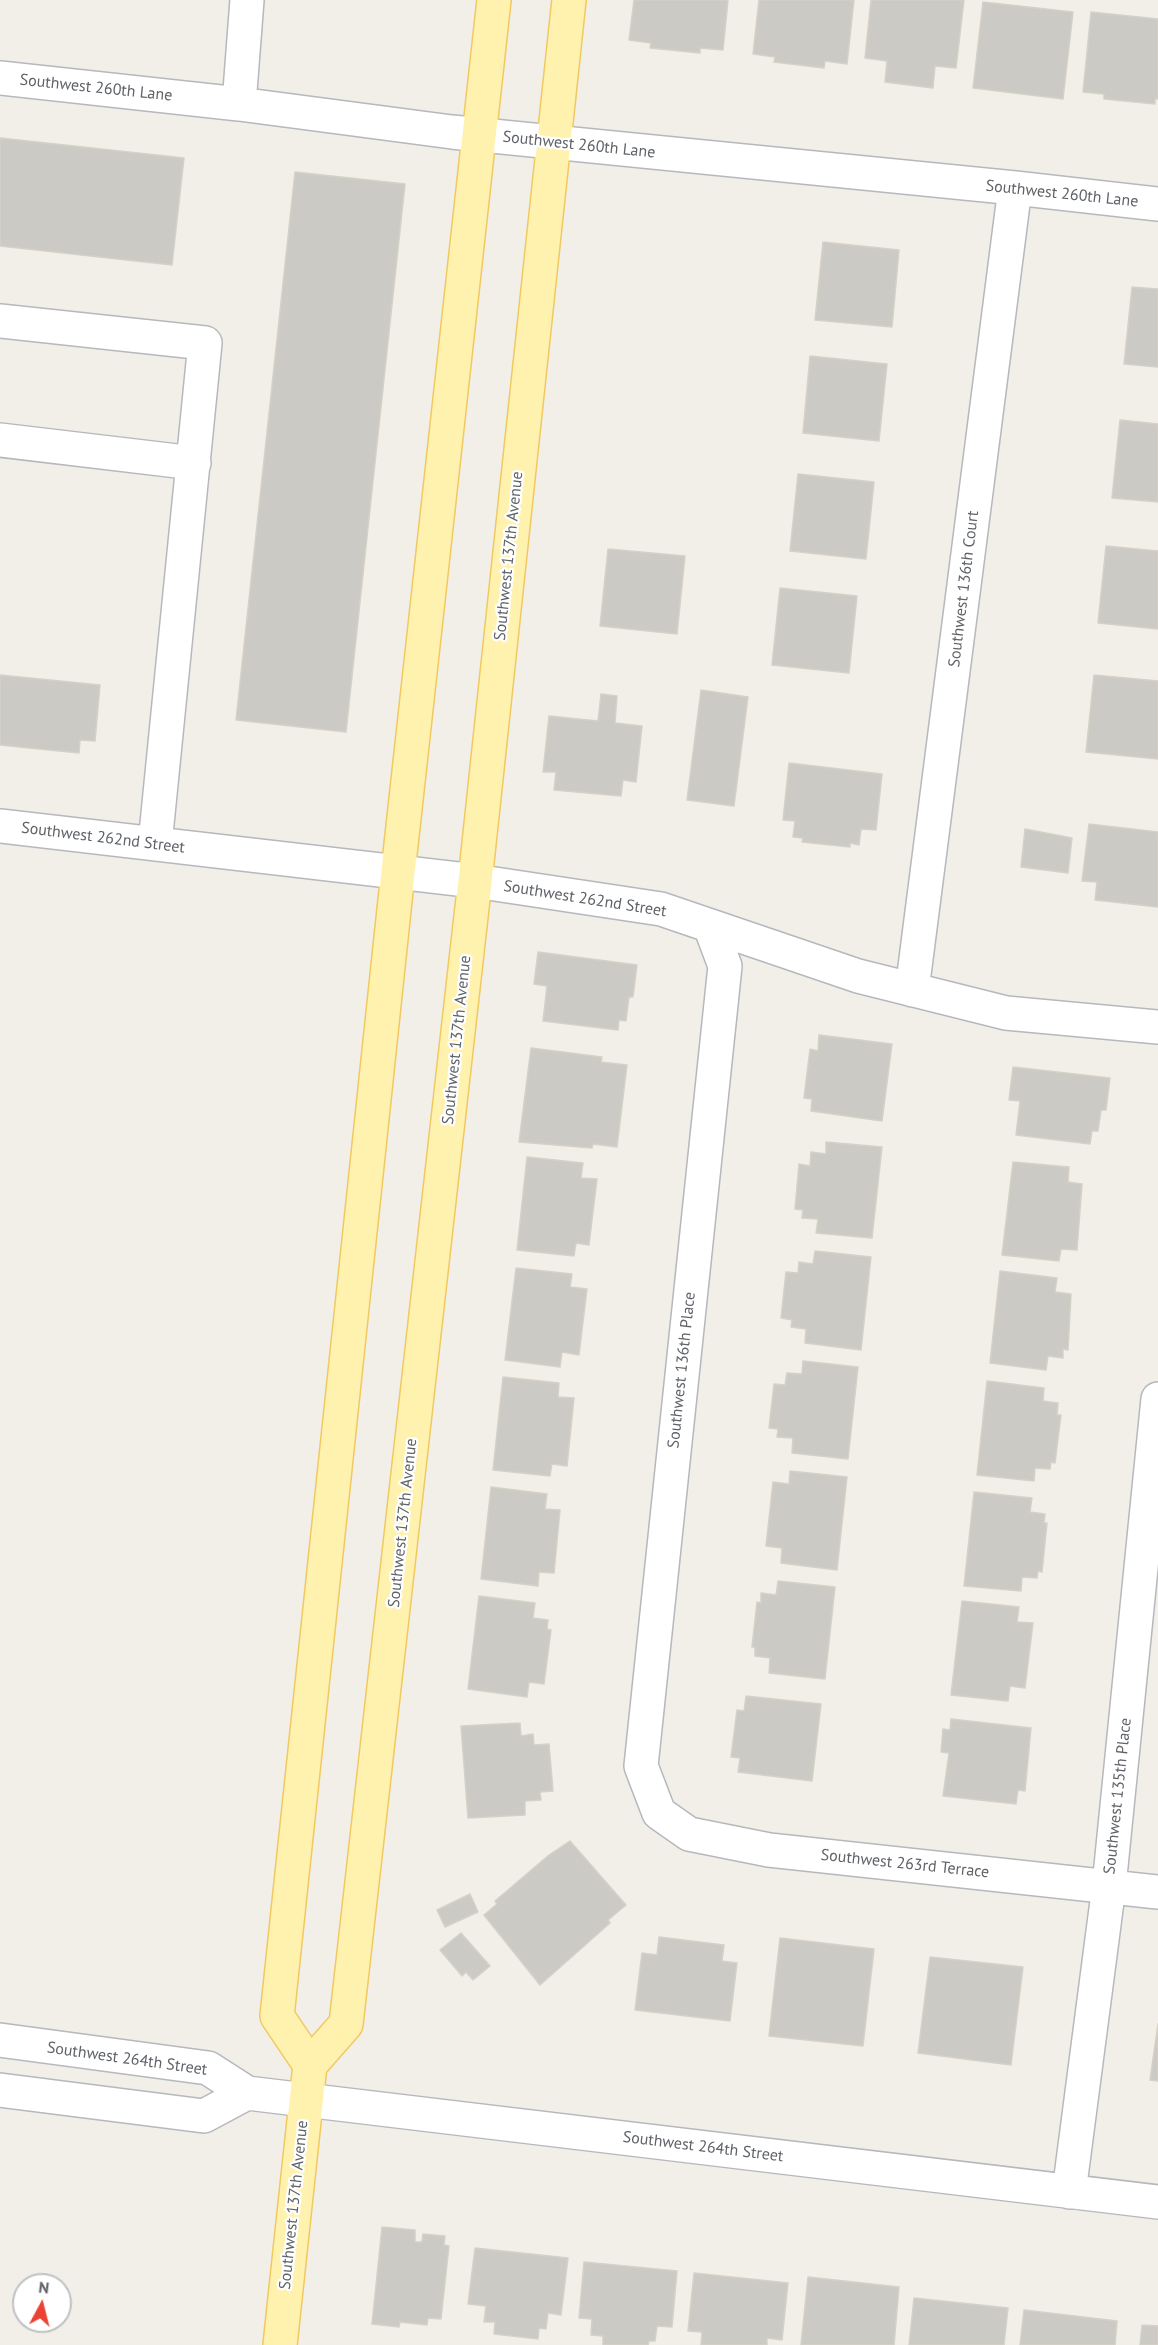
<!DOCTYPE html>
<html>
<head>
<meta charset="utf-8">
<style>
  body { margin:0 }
  #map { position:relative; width:1158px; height:2345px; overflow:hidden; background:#f1efe8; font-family:"PT Sans",sans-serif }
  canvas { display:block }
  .north { position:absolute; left:12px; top:2273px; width:60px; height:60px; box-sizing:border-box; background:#fff; border:2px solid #bfc1c3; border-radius:50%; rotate:7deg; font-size:16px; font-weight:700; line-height:24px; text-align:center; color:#5f6368 }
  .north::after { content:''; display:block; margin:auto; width:21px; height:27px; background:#ea4335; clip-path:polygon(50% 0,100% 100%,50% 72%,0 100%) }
</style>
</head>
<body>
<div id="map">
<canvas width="1158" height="2345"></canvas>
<div class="north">N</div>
</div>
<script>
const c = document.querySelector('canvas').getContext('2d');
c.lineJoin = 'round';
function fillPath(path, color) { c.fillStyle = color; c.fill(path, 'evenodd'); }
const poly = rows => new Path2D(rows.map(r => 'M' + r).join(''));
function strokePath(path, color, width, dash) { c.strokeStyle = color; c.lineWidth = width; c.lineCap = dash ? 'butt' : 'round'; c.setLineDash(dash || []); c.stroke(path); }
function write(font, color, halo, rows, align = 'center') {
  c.font = font + ' "PT Sans",sans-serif'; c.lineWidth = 4.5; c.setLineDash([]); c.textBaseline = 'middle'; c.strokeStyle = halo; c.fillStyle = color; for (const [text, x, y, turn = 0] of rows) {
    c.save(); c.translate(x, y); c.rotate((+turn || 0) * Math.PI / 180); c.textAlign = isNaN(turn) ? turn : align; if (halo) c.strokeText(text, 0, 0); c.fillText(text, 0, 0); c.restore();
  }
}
const building = poly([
  [634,0,728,0,723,50,700,48,700,53,650,48,651,43,629,40,634,0],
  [759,0,854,0,847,64,825,61,824,68,774,62,775,57,753,54,759,0],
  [871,0,964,0,956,68,935,66,933,88,885,82,887,61,865,58,871,0],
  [983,2,1073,12,1063,99,973,88,983,2],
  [1091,12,1158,19,1158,99,1155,99,1155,104,1104,99,1104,94,1083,92,1091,12],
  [0,138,184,158,172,265,0,246,0,138],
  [295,172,405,184,346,732,236,720,295,172],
  [823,242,899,250,892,327,815,320,823,242],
  [1132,287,1158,289,1158,367,1124,364,1132,287],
  [810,356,887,364,879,441,803,433,810,356],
  [1120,420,1158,424,1158,502,1112,498,1120,420],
  [798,474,874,482,866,559,790,551,798,474],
  [1106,546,1158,551,1158,629,1098,623,1106,546],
  [608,549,685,556,677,634,600,626,608,549],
  [780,588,857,596,849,673,772,665,780,588],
  [0,675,100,685,95,741,80,740,79,753,0,745,0,675],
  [1094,675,1158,681,1158,759,1086,752,1094,675],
  [701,690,748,697,734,806,687,800,701,690],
  [601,694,617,696,615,723,642,726,636,782,623,780,621,796,554,790,556,772,543,772,549,716,598,721,601,694],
  [789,763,882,774,876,830,861,829,859,845,850,843,850,847,802,842,803,838,793,837,795,821,783,820,789,763],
  [1089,824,1158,832,1158,907,1095,900,1097,882,1082,881,1089,824],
  [1025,829,1072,838,1068,873,1021,867,1025,829],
  [538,952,637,965,633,997,629,997,626,1021,619,1020,618,1030,543,1021,547,986,534,984,538,952],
  [819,1035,892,1044,882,1121,811,1111,812,1099,804,1098,810,1049,818,1051,819,1035],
  [531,1048,602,1057,601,1062,627,1065,617,1147,593,1144,592,1148,519,1142,531,1048],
  [1013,1067,1110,1078,1106,1110,1101,1110,1098,1131,1092,1131,1090,1144,1016,1135,1020,1101,1009,1100,1013,1067],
  [826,1142,882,1147,872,1238,816,1233,818,1219,802,1218,803,1210,795,1209,799,1164,810,1166,811,1152,826,1154,826,1142],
  [527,1157,583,1163,581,1178,597,1179,589,1245,576,1243,574,1256,517,1250,527,1157],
  [1013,1162,1069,1167,1068,1182,1082,1184,1077,1250,1061,1249,1059,1261,1002,1255,1013,1162],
  [815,1251,871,1257,861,1350,805,1343,806,1329,791,1327,792,1320,781,1318,786,1272,798,1273,799,1262,813,1264,815,1251],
  [516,1268,572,1274,570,1287,587,1289,579,1355,562,1352,560,1367,505,1360,516,1268],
  [1000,1271,1057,1278,1055,1292,1071,1294,1068,1350,1063,1349,1063,1358,1048,1356,1046,1370,990,1363,1000,1271],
  [803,1361,858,1367,848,1459,792,1453,793,1438,777,1437,778,1429,769,1428,774,1384,785,1385,787,1373,802,1374,803,1361],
  [503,1377,559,1383,558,1397,574,1398,567,1466,552,1464,550,1476,493,1470,503,1377],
  [987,1381,1044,1388,1043,1401,1058,1403,1057,1415,1061,1415,1055,1463,1051,1462,1050,1469,1035,1468,1034,1481,977,1475,987,1381],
  [790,1471,847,1477,837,1570,781,1563,782,1548,766,1546,773,1482,789,1484,790,1471],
  [491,1487,547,1494,545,1509,560,1510,554,1573,539,1572,538,1586,481,1579,491,1487],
  [974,1492,1032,1498,1030,1512,1045,1514,1044,1523,1047,1523,1042,1572,1038,1571,1037,1578,1022,1577,1021,1591,964,1586,974,1492],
  [778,1581,835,1587,825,1679,769,1673,770,1658,755,1656,755,1647,752,1647,757,1602,761,1603,761,1593,776,1595,778,1581],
  [479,1596,535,1603,533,1618,548,1620,547,1629,551,1630,544,1684,529,1682,527,1697,468,1689,479,1596],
  [962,1601,1019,1607,1017,1622,1033,1623,1025,1688,1010,1686,1008,1701,951,1695,962,1601],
  [746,1696,821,1704,812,1781,738,1772,740,1758,731,1757,737,1710,744,1711,746,1696],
  [951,1719,1031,1728,1025,1791,1018,1790,1016,1804,943,1796,949,1753,941,1752,943,1729,950,1730,951,1719],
  [520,1723,521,1736,533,1734,534,1745,549,1744,553,1791,540,1792,541,1800,525,1801,525,1815,468,1818,461,1726,520,1723],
  [570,1841,626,1905,608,1920,610,1923,540,1985,484,1915,497,1904,495,1901,549,1855,570,1841],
  [470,1894,478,1912,445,1927,437,1910,470,1894],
  [461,1933,490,1966,473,1980,466,1972,462,1976,440,1950,461,1933],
  [659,1937,724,1945,722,1961,737,1963,730,2021,635,2010,642,1953,657,1955,659,1937],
  [780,1938,874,1949,863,2046,769,2036,780,1938],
  [930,1957,1023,1967,1011,2065,918,2053,930,1957],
  [1158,2024,1158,2081,1150,2080,1158,2024],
  [382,2227,415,2230,415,2242,422,2242,423,2234,445,2236,444,2245,449,2246,441,2319,428,2318,427,2325,400,2322,399,2327,372,2324,382,2227],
  [475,2248,568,2258,561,2315,548,2313,546,2329,539,2328,538,2339,494,2334,495,2322,484,2322,486,2306,468,2304,475,2248],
  [584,2262,677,2271,672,2327,657,2326,655,2341,649,2341,648,2345,603,2345,603,2336,591,2335,592,2319,579,2318,584,2262],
  [694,2273,788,2283,782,2340,767,2338,767,2345,701,2345,702,2332,688,2331,694,2273],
  [808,2277,899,2287,894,2345,801,2345,808,2277],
  [914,2298,1008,2308,1004,2345,909,2345,914,2298],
  [1024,2310,1117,2321,1115,2345,1020,2345,1024,2310],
  [1142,2325,1158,2326,1158,2345,1140,2345,1142,2325]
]);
fillPath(building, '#cccac5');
strokePath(building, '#d6d1c6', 1.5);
const minor = poly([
  [0,78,239,104,452,132,1015,188,1158,204],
  [239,104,247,0],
  [0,321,205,343,155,844],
  [0,440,194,463],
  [0,826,475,881,661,909,858,976,1006,1013,1158,1027],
  [710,926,725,966,641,1766,659,1813,689,1834,769,1850,1158,1892],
  [912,990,1015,188],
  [0,2040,208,2068,247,2093,1158,2202],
  [0,2090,204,2116,247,2093],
  [1069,2192,1109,1886,1158,1399]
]);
const major = poly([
  [310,2065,277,2016,398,872,494,0],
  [280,2345,310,2065,346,2024,475,881,569,0]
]);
strokePath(minor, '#b5b8bc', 36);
strokePath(major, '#f2c960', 36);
strokePath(minor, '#fff', 33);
strokePath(major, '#fff2af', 33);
write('16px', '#5f6368', '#fff', [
  ["Southwest 260th Lane",96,88,6],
  ["Southwest 260th Lane",579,145,6],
  ["Southwest 260th Lane",1062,194,6],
  ["Southwest 137th Avenue",509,556,-84],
  ["Southwest 136th Court",964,589,-83],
  ["Southwest 262nd Street",103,838,7],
  ["Southwest 262nd Street",585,899,9],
  ["Southwest 137th Avenue",457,1040,-84],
  ["Southwest 136th Place",682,1370,-84],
  ["Southwest 137th Avenue",403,1523,-84],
  ["Southwest 135th Place",1118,1796,-84],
  ["Southwest 263rd Terrace",905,1864,6],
  ["Southwest 264th Street",127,2059,8],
  ["Southwest 264th Street",703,2147,7],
  ["Southwest 137th Avenue",294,2205,-84]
]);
</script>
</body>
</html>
